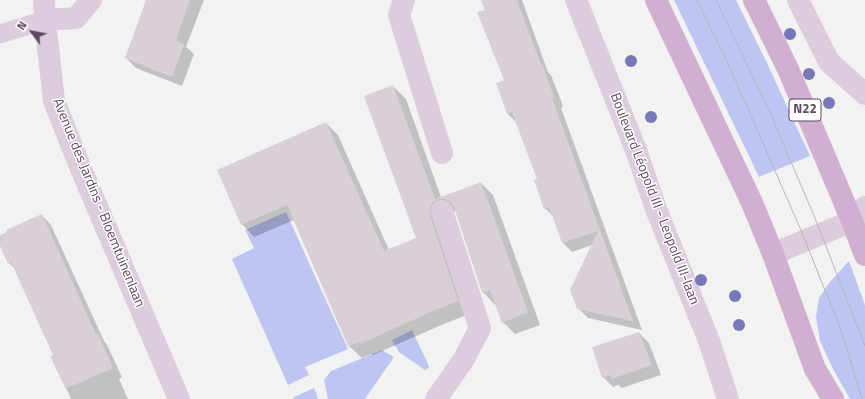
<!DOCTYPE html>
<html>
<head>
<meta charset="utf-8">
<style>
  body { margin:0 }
  #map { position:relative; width:865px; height:399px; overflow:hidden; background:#f2f3f1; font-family:"Titillium Web",sans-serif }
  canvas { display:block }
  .north { position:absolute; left:12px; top:12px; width:40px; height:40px; -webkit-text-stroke:3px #fff; paint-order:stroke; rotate:302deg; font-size:11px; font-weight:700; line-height:16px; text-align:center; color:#5f4760 }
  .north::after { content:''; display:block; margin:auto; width:14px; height:18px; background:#5f4760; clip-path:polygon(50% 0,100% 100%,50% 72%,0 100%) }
</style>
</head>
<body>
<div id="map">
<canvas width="865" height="399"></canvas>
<div class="north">N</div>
</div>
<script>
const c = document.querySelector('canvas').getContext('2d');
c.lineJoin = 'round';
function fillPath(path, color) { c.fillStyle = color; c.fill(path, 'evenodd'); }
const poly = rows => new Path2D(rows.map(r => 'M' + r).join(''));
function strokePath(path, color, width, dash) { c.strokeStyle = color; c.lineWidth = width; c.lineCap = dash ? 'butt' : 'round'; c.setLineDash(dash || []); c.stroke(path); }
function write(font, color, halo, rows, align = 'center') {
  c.font = font + ' "Titillium Web",sans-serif'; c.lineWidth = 3; c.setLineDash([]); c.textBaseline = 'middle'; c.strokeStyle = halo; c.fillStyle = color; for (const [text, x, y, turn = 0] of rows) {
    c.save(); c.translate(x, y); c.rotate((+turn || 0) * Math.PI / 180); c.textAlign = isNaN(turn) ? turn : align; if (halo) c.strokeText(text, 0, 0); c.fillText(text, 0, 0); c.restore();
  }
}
fillPath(poly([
  [674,0,736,0,766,61,810,156,759,177],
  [286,212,348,349,305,367,309,375,288,385,232,259,254,248,245,230],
  [849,261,865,305,865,399,850,399,833,369,820,341,816,317,819,298,830,282],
  [412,330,428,364,429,367,427,369,425,370,399,352,392,340],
  [382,350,394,357,365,399,328,399,324,380,331,371],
  [314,388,318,399,293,399,294,397]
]), '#bdc5f3');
fillPath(poly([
  [150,0,204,0,186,47,194,54,182,86,136,68,126,58],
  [482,0,522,0,548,72,551,75,563,106,561,108,642,330,588,318,578,308,592,245,572,252,563,243,553,216,545,208,538,180,516,122,508,114,505,81],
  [393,86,406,99,441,197,481,183,493,195,540,325,515,334,503,322,496,304,495,305,483,292,456,211,451,211,470,314,446,323,373,355,371,354,362,358,349,346,294,220,254,237,242,224,326,123,338,135,389,250,417,239],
  [42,215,51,225,104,341,107,345,122,377,119,379,128,399,71,399,52,356,54,356,16,270,9,263,0,244,0,236],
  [639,333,649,343,661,375,622,388,618,385,613,387,603,377]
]), '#0003');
fillPath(poly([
  [146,0,190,0,176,40,184,44,172,77,125,58],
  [481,0,517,0,541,65,542,64,554,97,552,98,633,321,577,309,570,290,598,231,562,243,549,207,544,209,534,180,537,179,512,112,507,114,496,83,504,80,477,12,485,10],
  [393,85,435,199,481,182,528,312,502,323,490,290,482,293,454,207,451,202,445,199,439,199,432,203,430,209,430,215,458,301,433,311,360,344,359,342,348,346,287,205,241,225,217,170,326,122,384,251,416,238,364,96],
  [42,214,96,335,98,334,113,368,72,386,72,385,65,388,50,356,53,355,11,262,8,264,0,246,0,235,7,232,6,230],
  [639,332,652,365,611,379,610,375,602,378,592,347]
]), '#d9cfd7');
strokePath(poly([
  [0,34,45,20]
]), '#ddccde', 19);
strokePath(poly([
  [44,0,45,20,54,101,81,169,179,399],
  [404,0,399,15,442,153],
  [576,0,636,150,656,209,709,341,728,399],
  [798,0,829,62,865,94],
  [45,20,76,18,91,0],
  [436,399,464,359,480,328,442,211]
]), '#ddccde', 22);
strokePath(poly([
  [773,254,852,221,865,207]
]), '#ddccde', 22);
strokePath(poly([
  [656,0,753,205,773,254,815,369,833,399],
  [754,0,788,69,852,221,865,255]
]), '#d0afd1', 22);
strokePath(poly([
  [697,0,727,61,800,228,841,330,862,399],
  [716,0,768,108,815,218,865,346]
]), '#bcb2bb', 1);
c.fillStyle = '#7678b8';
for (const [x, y] of [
  [790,34],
  [631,61],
  [809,74],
  [829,103],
  [651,117],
  [701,280],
  [735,296],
  [739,325]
]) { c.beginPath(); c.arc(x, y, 6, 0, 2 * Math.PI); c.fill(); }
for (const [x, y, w] of [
  [805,110,32]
]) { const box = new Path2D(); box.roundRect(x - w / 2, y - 11, w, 22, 3); c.fillStyle = '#fff'; c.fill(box); strokePath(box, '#5f4760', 1); }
write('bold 13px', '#5f4760', null, [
  ["N22",805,110]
]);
write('14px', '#5f4760', '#fff', [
  ["Boulevard Léopold III - Leopold III-laan",654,199,69],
  ["Avenue des Jardins - Bloemtuinenlaan",98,203,68]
]);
</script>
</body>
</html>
